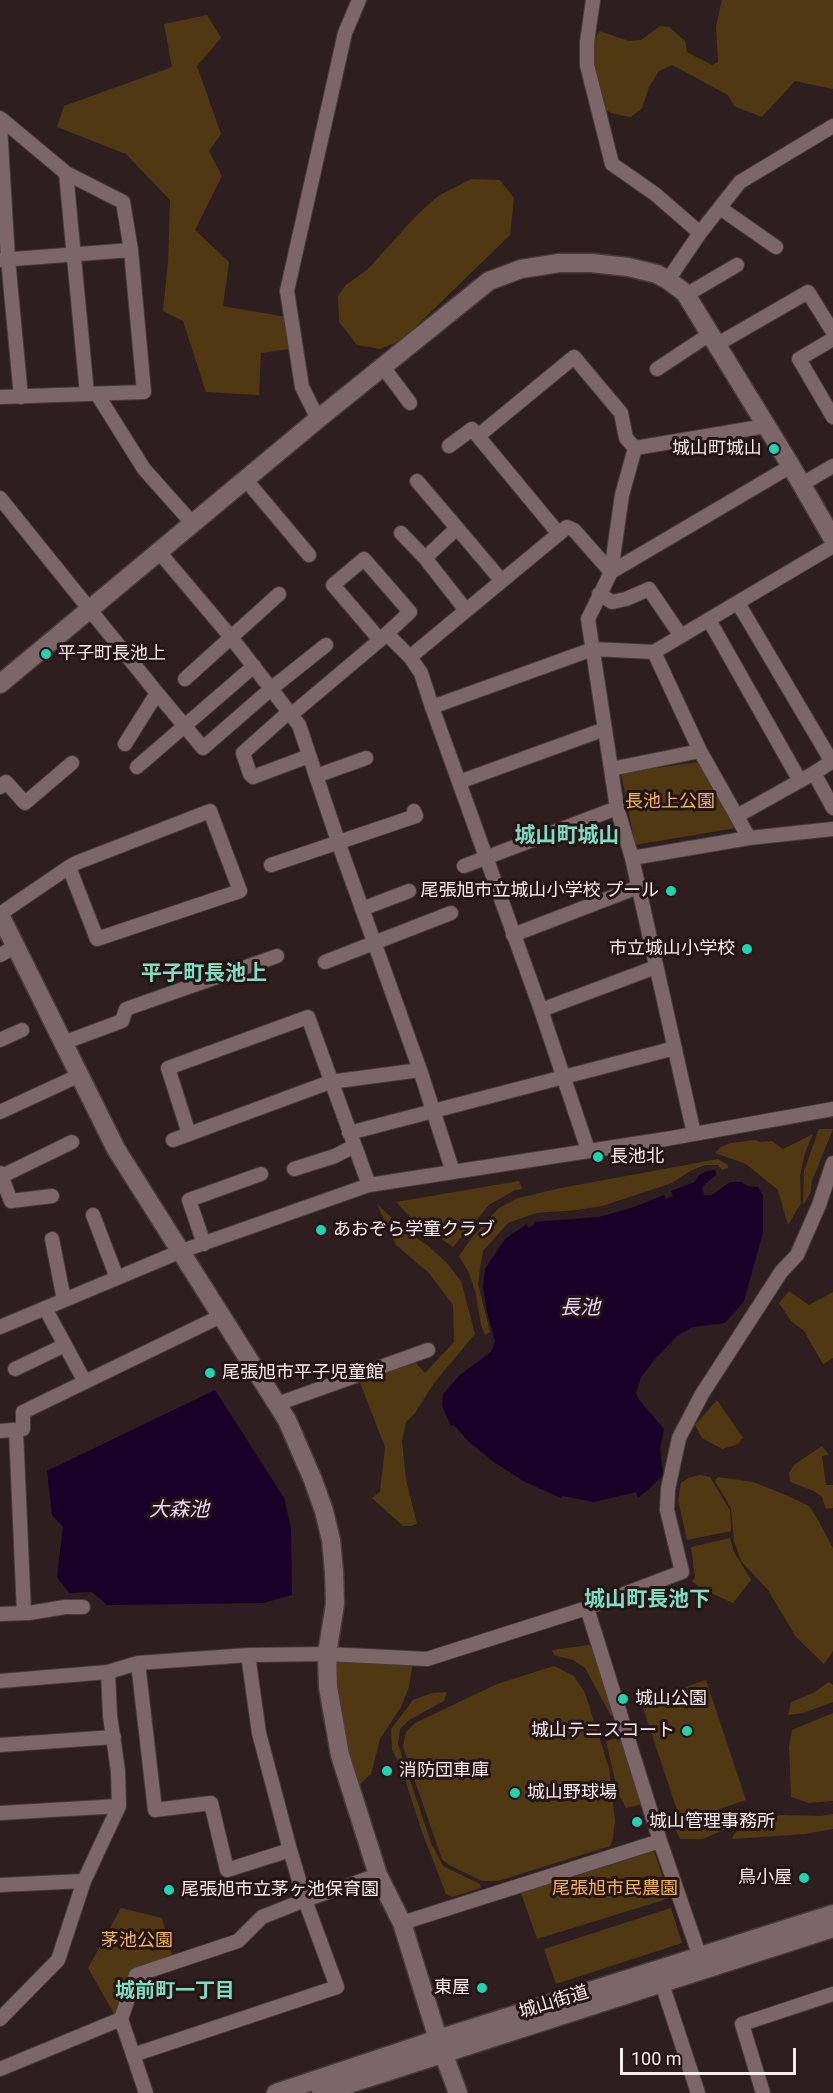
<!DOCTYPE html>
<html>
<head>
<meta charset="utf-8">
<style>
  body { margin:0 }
  #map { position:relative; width:833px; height:2093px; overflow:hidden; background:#2f1e1f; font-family:Roboto,sans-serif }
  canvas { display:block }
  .scale { position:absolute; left:620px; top:2048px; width:176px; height:27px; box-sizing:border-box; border:3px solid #f9eced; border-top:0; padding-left:8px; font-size:18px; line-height:21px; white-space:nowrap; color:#f9eced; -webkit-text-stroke:4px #251516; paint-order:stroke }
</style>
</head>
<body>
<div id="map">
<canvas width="833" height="2093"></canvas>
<div class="scale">100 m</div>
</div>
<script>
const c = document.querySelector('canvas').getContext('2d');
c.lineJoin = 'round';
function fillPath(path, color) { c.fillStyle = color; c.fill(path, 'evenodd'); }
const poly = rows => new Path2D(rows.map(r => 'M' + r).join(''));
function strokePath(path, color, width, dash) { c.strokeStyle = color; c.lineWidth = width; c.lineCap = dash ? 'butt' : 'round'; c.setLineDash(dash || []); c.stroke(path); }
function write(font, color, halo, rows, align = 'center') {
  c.font = font + ' Roboto,"Noto Sans JP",sans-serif'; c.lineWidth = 6; c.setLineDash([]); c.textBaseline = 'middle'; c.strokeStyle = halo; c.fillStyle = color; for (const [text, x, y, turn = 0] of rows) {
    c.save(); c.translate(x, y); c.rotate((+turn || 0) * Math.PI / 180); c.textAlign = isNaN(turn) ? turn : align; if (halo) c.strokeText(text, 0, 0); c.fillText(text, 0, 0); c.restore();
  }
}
fillPath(poly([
  [722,0,833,0,833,89,795,81,762,117,734,106,728,95,672,65,659,71,649,87,642,108,631,117,611,113,603,108,591,61,591,47,599,31,629,41,641,40,660,26,669,27,685,41,687,52,712,65,718,62,716,26],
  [207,15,221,38,197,66,221,134,209,151,222,176,195,230,229,262,223,306,286,317,289,349,261,353,259,395,206,392,183,321,163,311,168,262,170,200,126,154,57,127,64,106,172,67,164,24],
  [471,179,500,180,514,198,510,235,402,340,380,349,357,345,339,322,338,296,346,285,368,269,416,216,438,196],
  [699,762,736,828,635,845,621,773],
  [819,1129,833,1129,812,1181,810,1194,803,1205,804,1171],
  [813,1134,805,1153,800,1176,801,1203,788,1225,778,1190,746,1164,715,1153,721,1147,731,1143,755,1140,759,1142,772,1141,783,1149],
  [718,1159,728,1165,728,1168,722,1170,718,1165,705,1165,692,1170,672,1183,602,1206,577,1210,536,1213,508,1223,483,1251,480,1268,478,1284,490,1332,485,1335,481,1325,476,1294,469,1273,459,1256,473,1236,499,1208,518,1198,561,1188],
  [519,1181,522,1189,515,1190,489,1205,453,1247,410,1217,396,1202],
  [377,1204,406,1231,427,1245,446,1262,461,1281,475,1334,434,1383,415,1413,406,1422,402,1441,406,1480,417,1524,411,1526,403,1526,372,1498,380,1492,385,1447,359,1380,414,1361,425,1373,454,1342,453,1305,429,1273,396,1245],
  [789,1291,809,1305,833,1292,833,1358,823,1364,804,1331,791,1321,779,1303],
  [717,1400,743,1438,738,1444,722,1449,702,1438,695,1425],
  [822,1446,829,1455,822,1456,826,1485,833,1485,833,1508,826,1509,822,1497,814,1491,790,1482,789,1473,794,1465],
  [700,1475,710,1477,730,1510,731,1531,687,1540,678,1500,681,1483,688,1478],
  [718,1477,753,1482,786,1495,809,1506,817,1518,833,1548,833,1651,824,1664,796,1637,768,1590,741,1561,734,1541,731,1508,715,1481],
  [730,1538,734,1552,751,1580,733,1603,702,1589,692,1581,695,1577,691,1547],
  [589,1645,592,1648,615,1714,611,1716,585,1668,573,1660,554,1655,552,1650],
  [334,1661,413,1662,409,1687,401,1707,380,1739,371,1774,357,1787,341,1736],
  [554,1666,574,1676,585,1693,609,1768,615,1821,613,1838,610,1846,498,1881,482,1881,449,1865,442,1859,403,1747,406,1732,415,1723,497,1684],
  [706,1680,746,1800,681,1822,641,1702],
  [829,1682,833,1685,833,1702,803,1713,788,1715,791,1702,813,1693],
  [447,1692,444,1701,409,1720,400,1729,398,1744,431,1843,443,1866,480,1884,481,1888,452,1897,446,1894,421,1829,404,1776,392,1749,391,1729,413,1700,432,1693],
  [833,1713,833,1801,809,1803,791,1797,789,1747,792,1730],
  [621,1737,643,1804,626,1808,618,1793,606,1741],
  [732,1810,734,1823,724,1830,702,1839,680,1839,676,1830,681,1825],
  [833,1814,833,1829,805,1834,732,1839,734,1834,741,1829,780,1815,820,1816],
  [654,1851,670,1898,537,1939,521,1893],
  [121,1908,162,1918,173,1959,132,1974,116,2017,88,1968],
  [671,1908,682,1943,556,1984,544,1949]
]), '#503912');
fillPath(poly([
  [715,1170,716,1175,705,1184,702,1189,704,1195,712,1195,730,1182,741,1182,748,1186,758,1187,763,1196,763,1232,744,1301,725,1323,693,1327,677,1336,655,1359,641,1377,636,1393,640,1401,664,1429,660,1449,663,1475,649,1489,638,1498,636,1492,594,1502,563,1496,561,1498,525,1482,494,1462,468,1441,454,1425,451,1426,442,1406,443,1394,461,1374,491,1352,495,1341,487,1312,483,1288,485,1269,505,1239,527,1224,528,1228,534,1225,534,1222,599,1217,631,1208,664,1195,666,1199,673,1196,671,1191,695,1182,699,1175,707,1171],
  [215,1390,284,1498,291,1529,292,1595,263,1603,107,1605,92,1592,69,1593,57,1577,63,1527,52,1515,47,1471]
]), '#180028');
const minor = poly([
  [593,0,587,42,587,65,612,164,655,194,700,233],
  [0,118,66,173,123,202,131,250,144,392,0,397],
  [0,126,8,259,21,397],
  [66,173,87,394],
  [720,208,776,247],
  [1,260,131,250],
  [668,280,700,233,740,182,833,126],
  [686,295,737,265],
  [833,339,799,359,833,417],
  [716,345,808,292,833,332],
  [383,367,410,403],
  [657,369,710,334],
  [97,394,144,469,193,524],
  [318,419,302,387,287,291,345,33,359,0],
  [478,436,574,357,621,413,626,438,635,448],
  [449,446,472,429,559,534],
  [635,448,622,495,611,572,588,619,617,808,632,858,694,1134],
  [635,448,766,426],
  [246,480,309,555],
  [417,481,457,528],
  [802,484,833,466],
  [0,498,157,693,203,748,272,688,326,645],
  [401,533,425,558],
  [160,553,230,636,299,725,341,850,420,1070,453,1172],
  [611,572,791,466],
  [599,594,612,602,626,599,649,589,681,636],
  [738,603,832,762],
  [465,609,425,558,457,528,501,580],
  [709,620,800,781],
  [387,634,410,657],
  [654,652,700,751,749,838],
  [185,679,279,594],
  [432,707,421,673,410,657,567,527,574,530,611,572],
  [290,711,243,753,250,774,253,777,309,756],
  [292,714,380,640,410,612,364,559,333,585,380,640],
  [125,744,157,693],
  [833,761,814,773,833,808],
  [137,767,254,666],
  [611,769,700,751],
  [316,776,366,758],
  [459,782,605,729],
  [0,787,6,782,25,803,72,763],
  [737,816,814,773],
  [632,858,749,838,833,829],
  [271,865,416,816,414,811],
  [464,866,617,808],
  [362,909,409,891],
  [0,914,69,867,76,863,210,811,240,891,97,939,69,867],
  [513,935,638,887],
  [0,955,15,947],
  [325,962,451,913],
  [541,1010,656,967],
  [0,1040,22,1030],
  [63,1043,122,1021,126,1009,277,956],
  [0,1112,80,1075],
  [349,1133,675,1048],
  [189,1134,168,1068,308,1017,369,1185],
  [173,1140,330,1082,420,1070],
  [588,1150,541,1010,432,707,593,649,654,652,833,546],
  [294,1169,335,1156,354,1146],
  [0,1173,11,1201,52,1196],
  [0,1177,72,1142],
  [93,1215,117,1278],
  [52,1239,64,1300],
  [204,1244,189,1200,261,1174],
  [45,1308,85,1382],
  [0,1327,179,1252,369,1185,666,1139,833,1109],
  [15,1369,65,1345],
  [277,1404,428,1350],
  [16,1430,24,1613],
  [0,1431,23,1429,23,1412,221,1316],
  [587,1608,660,1841,702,1963],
  [0,1614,29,1613,65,1607,83,1607],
  [138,1663,155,1810,211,1803,227,1870,290,1850],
  [0,1681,108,1672,138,1663,248,1655,327,1654,427,1659,587,1608,682,1572,667,1510,668,1489,679,1438,702,1394,781,1272,797,1255,819,1205,833,1163],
  [0,1745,114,1737],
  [0,1813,119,1806],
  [0,1885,84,1881],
  [402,1923,660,1841],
  [662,1984,698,2093],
  [0,2019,58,1960,84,1881,119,1806,118,1771,110,1716,108,1672],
  [133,2055,337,1987,305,1900,290,1850,259,1733,248,1655],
  [0,2069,121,2019],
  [146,2093,121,2019,136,1975,238,1941,262,1917,305,1900,378,1875],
  [763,2093,742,2024,833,1994]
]);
const tertiary = poly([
  [0,684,318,419,489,281,521,269,559,263,591,263,628,267,657,274,668,280,685,293,791,466,833,539],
  [0,915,116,1149,287,1420,313,1480,324,1511,331,1540,334,1572,335,1604,327,1654,328,1687,340,1755,378,1875,402,1923,438,2039,458,2093],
  [276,2093,438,2039,833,1914],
  [321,2093,833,1928]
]);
strokePath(minor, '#493a3b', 16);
strokePath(tertiary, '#493a3b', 21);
strokePath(minor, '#7c6668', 14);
strokePath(tertiary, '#7c6668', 18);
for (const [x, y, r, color] of [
  [774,449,6,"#1fd5b0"],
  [46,654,6,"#1fd5b0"],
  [671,891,6,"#1fd5b0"],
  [747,949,6,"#1fd5b0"],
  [598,1157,6,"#1fd5b0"],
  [321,1230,6,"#1fd5b0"],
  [210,1373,6,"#1fd5b0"],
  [623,1699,6,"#1fd5b0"],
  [687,1731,6,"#1fd5b0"],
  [387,1771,6,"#1fd5b0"],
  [515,1793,6,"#1fd5b0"],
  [637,1822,6,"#1fd5b0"],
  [804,1878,6,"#1fd5b0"],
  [169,1890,6,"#1fd5b0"],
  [482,1988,6,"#1fd5b0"]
]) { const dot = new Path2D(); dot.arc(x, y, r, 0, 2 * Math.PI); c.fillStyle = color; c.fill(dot); strokePath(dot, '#251516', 2); }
write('18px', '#f9eced', '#251516', [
  ["城山町城山",762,449,"right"],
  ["平子町長池上",58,654],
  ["尾張旭市立城山小学校 プール",659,891,"right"],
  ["市立城山小学校",735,949,"right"],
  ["長池北",610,1157],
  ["あおぞら学童クラブ",333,1230],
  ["尾張旭市平子児童館",222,1373],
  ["城山公園",635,1699],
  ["城山テニスコート",675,1731,"right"],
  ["消防団車庫",399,1771],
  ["城山野球場",527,1793],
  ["城山管理事務所",649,1822],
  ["鳥小屋",792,1878,"right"],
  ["尾張旭市立茅ヶ池保育園",181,1890],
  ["東屋",470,1988,"right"]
], 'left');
write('18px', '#f2b755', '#251516', [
  ["長池上公園",670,802],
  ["尾張旭市民農園",615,1889],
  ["茅池公園",137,1941]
]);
write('18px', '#f9eced', '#251516', [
  ["城山街道",554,2003,-17]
]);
write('italic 20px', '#ead7fb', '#251516', [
  ["長池",580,1309],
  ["大森池",179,1511]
]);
write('bold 20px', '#7edec4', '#251516', [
  ["城前町一丁目",175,1992]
]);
write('bold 21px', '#7edec4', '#251516', [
  ["城山町城山",567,837],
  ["平子町長池上",204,975],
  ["城山町長池下",647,1601]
]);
</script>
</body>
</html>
